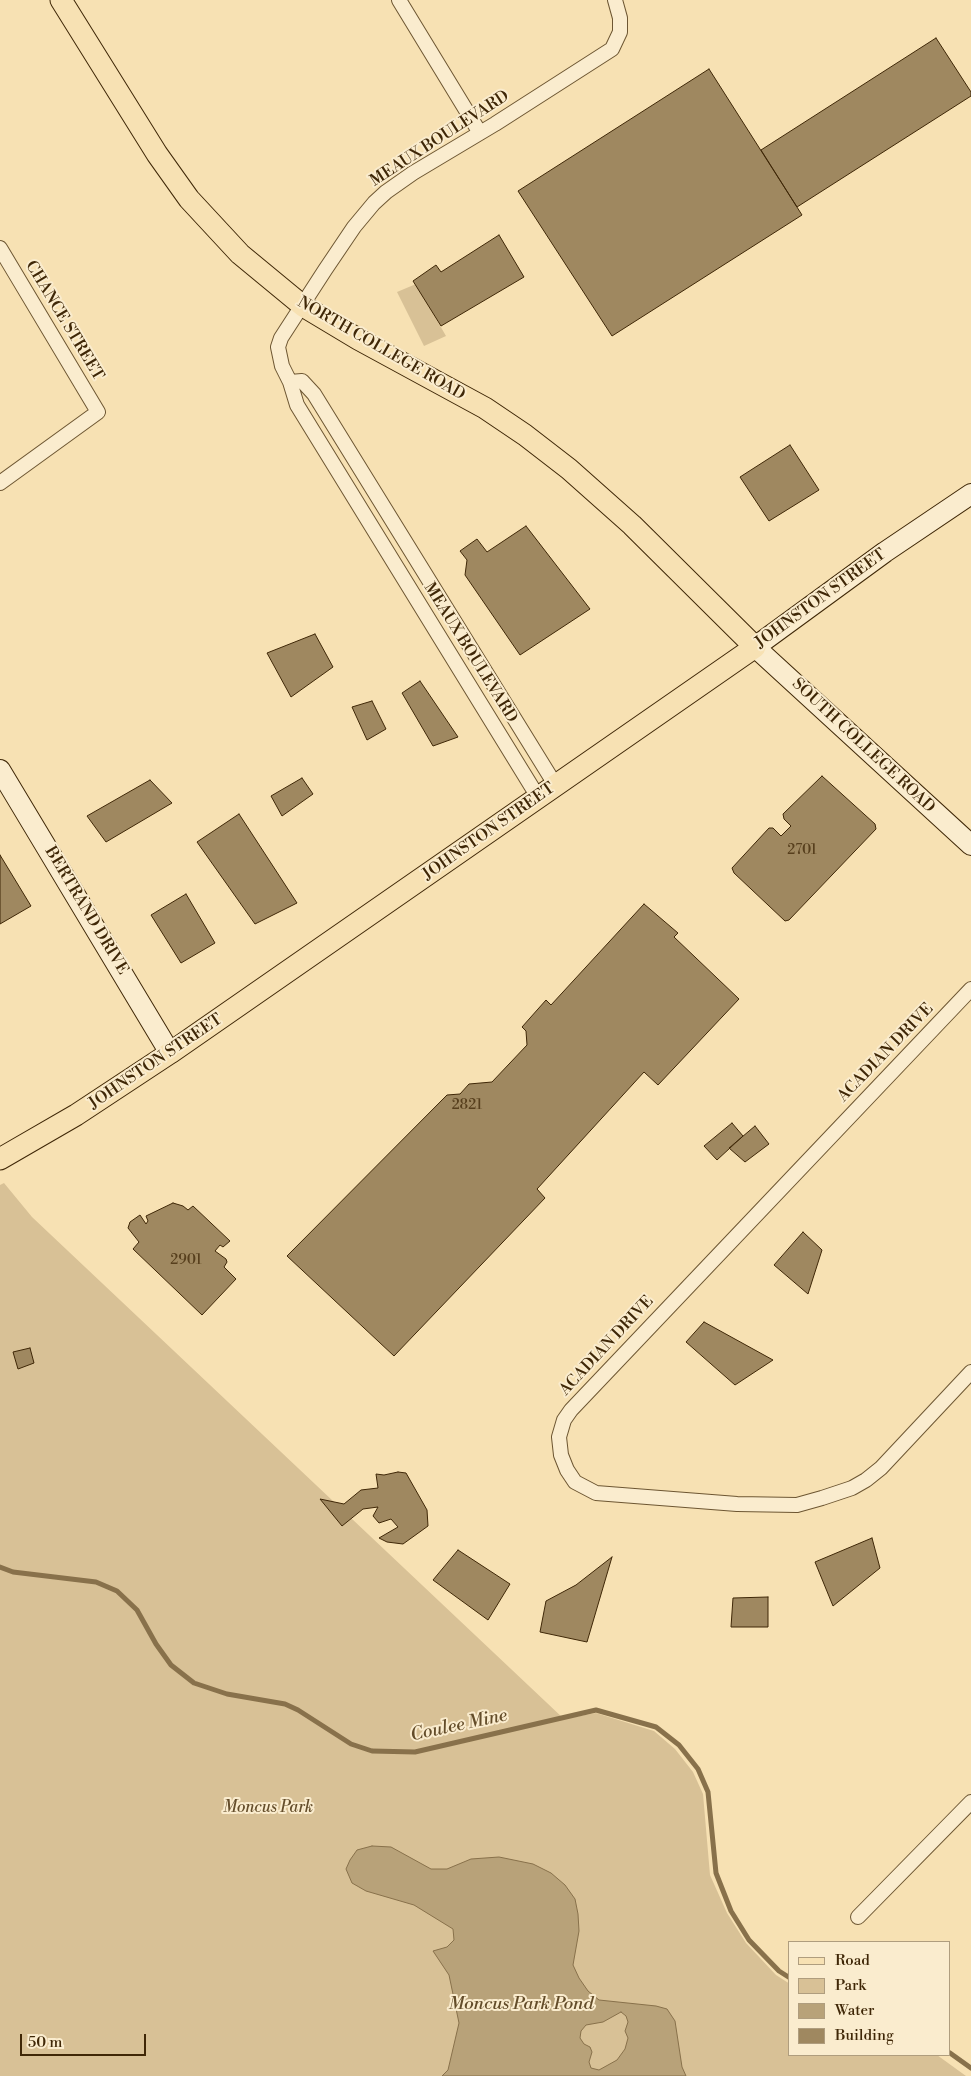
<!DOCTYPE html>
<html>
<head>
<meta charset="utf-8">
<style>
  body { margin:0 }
  #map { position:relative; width:971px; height:2076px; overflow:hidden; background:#f7e1b3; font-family:"Libre Bodoni",serif }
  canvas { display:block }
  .legend { position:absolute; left:788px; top:1941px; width:162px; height:115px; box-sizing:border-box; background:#faecce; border:1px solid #af9d7e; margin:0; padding:6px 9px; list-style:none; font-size:15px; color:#3f2707 }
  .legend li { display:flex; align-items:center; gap:10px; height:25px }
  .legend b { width:25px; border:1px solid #af9d7e }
  .scale { position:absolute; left:20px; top:2034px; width:126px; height:22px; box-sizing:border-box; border:2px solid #3f2707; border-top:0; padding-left:6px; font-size:15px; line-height:18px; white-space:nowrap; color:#3f2707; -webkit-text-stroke:4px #faecce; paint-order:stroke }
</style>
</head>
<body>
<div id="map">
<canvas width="971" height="2076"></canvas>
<ul class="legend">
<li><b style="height:6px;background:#f7e1b3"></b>Road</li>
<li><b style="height:14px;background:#d8c196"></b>Park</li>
<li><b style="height:14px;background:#b8a279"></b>Water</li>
<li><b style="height:14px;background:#9f8860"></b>Building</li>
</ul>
<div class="scale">50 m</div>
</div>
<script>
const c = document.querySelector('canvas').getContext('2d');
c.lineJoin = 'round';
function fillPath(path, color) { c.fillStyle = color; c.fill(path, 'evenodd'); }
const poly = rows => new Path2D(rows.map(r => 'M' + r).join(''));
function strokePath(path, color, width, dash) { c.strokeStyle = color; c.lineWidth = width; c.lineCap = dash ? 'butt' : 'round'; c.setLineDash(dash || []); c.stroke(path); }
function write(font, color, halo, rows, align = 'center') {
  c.font = font + ' "Libre Bodoni",serif'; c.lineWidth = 4; c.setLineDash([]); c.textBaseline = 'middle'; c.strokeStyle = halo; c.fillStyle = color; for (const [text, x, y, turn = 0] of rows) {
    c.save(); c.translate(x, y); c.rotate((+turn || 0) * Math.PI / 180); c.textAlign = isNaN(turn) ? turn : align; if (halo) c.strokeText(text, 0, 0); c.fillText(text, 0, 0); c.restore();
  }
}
fillPath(poly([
  [416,284,446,336,424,346,397,292],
  [4,1183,32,1217,564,1719,596,1713,654,1731,675,1749,693,1772,703,1794,710,1875,727,1913,746,1943,776,1975,790,1984,790,2055,937,2055,966,2076,0,2076,0,1185]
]), '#d8c196');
const water = poly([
  [372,1846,391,1847,431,1869,447,1869,471,1859,499,1857,533,1864,551,1873,565,1885,575,1899,578,1914,579,1931,573,1965,579,1978,588,1991,599,2000,656,2006,667,2009,675,2021,682,2067,686,2076,442,2076,448,2070,459,2023,449,1975,433,1951,447,1947,454,1940,453,1929,414,1905,366,1891,352,1883,346,1869,350,1860,357,1850,372,1846],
  [621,2012,626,2016,628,2022,625,2031,628,2038,625,2049,617,2060,599,2070,591,2068,589,2062,592,2052,590,2047,584,2044,580,2038,581,2031,586,2025,603,2022,621,2012]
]);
fillPath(water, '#b8a279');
strokePath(water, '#88714b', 1);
strokePath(poly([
  [0,1567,13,1572,96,1582,117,1591,137,1610,156,1644,171,1665,194,1683,227,1694,285,1704,298,1710,351,1744,372,1751,415,1752,596,1710,656,1727,679,1745,698,1769,708,1792,716,1873,731,1911,749,1940,779,1971,790,1978],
  [950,2053,971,2068]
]), '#88714b', 5);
const building = poly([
  [936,38,971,92,971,96,797,207,761,150,936,38],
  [709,69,802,215,612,336,518,191,709,69],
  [499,235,524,277,441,326,413,281,436,265,441,272,499,235],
  [790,445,819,490,769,521,740,477,790,445],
  [526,526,590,609,520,655,465,575,467,560,460,551,477,539,487,552,526,526],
  [315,634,333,667,291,697,267,653,315,634],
  [420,681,458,737,433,746,402,693,420,681],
  [372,701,386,729,367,740,352,707,372,701],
  [822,776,875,824,876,829,789,920,785,921,734,873,732,868,769,828,773,828,781,836,791,826,784,819,783,814,822,776],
  [302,778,313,794,282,816,271,796,302,778],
  [150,780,172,803,106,842,87,816,150,780],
  [239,814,297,903,255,924,197,842,239,814],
  [0,855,31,906,0,924,0,855],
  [186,894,215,943,181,963,151,915,186,894],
  [644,904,678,933,674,937,739,999,658,1085,644,1072,537,1189,545,1198,394,1356,287,1256,447,1095,460,1094,469,1084,492,1082,527,1045,526,1031,522,1027,546,1000,551,1005,644,904],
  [732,1123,743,1136,717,1160,704,1146,732,1123],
  [755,1126,769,1144,745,1162,729,1148,755,1126],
  [173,1203,183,1206,188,1210,193,1206,230,1241,223,1247,220,1245,215,1251,226,1259,227,1262,224,1267,236,1279,202,1315,133,1249,139,1242,128,1228,130,1222,140,1215,146,1224,148,1221,146,1216,173,1203],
  [803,1232,822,1250,808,1294,774,1265,803,1232],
  [704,1322,773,1360,735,1385,686,1342,704,1322],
  [30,1348,34,1363,18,1369,13,1352,30,1348],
  [398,1472,406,1473,427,1510,428,1526,403,1544,387,1542,379,1538,398,1527,391,1519,379,1523,373,1516,378,1507,363,1509,342,1526,320,1499,344,1504,361,1490,378,1488,376,1474,384,1475,398,1472],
  [872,1538,880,1568,833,1606,815,1562,872,1538],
  [458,1550,510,1584,488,1620,433,1580,458,1550],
  [612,1557,587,1642,540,1632,546,1601,576,1585,612,1557],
  [768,1597,768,1627,731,1627,733,1598,768,1597]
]);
fillPath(building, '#9f8860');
strokePath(building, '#3f2707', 1);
const minor = poly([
  [399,0,480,133],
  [0,248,98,412,0,483],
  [290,382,297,405,538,797],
  [556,786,314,394,302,381,290,382,282,366,278,347,281,338,325,270,354,227,374,203,386,192,413,173,495,124,612,49,620,32,620,18,615,0],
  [971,989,571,1410,564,1420,559,1437,561,1455,567,1470,575,1482,596,1493,737,1504,797,1505,822,1498,852,1488,866,1480,881,1468,971,1372],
  [858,1917,971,1802]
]);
const secondary = poly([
  [971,494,885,552,755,647,971,845],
  [0,770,170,1053]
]);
const primary = poly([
  [0,1159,76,1115,170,1053,755,647,632,525,569,469,525,435,485,408,358,339,303,306,240,254,189,199,157,154,61,0]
]);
strokePath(minor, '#6d5632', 16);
strokePath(secondary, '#3f2707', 22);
strokePath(primary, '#3f2707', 23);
strokePath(minor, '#faecce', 14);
strokePath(secondary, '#faecce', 20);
strokePath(primary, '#f7e1b3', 21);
write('14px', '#573f1d', null, [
  ["2701",802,851],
  ["2821",467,1106],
  ["2901",186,1261]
]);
write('16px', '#3f2707', '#faecce', [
  ["MEAUX BOULEVARD",440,139,-33],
  ["CHANCE STREET",64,321,59],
  ["NORTH COLLEGE ROAD",381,349,30],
  ["JOHNSTON STREET",821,599,-36],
  ["MEAUX BOULEVARD",470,653,58],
  ["SOUTH COLLEGE ROAD",863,746,43],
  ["JOHNSTON STREET",489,832,-35],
  ["BERTRAND DRIVE",86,911,59],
  ["ACADIAN DRIVE",886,1053,-46],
  ["JOHNSTON STREET",156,1062,-34],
  ["ACADIAN DRIVE",607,1346,-47]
]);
write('italic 16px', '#654e2b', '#faecce', [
  ["Moncus Park",268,1808]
]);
write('italic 18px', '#634c29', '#faecce', [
  ["Coulee Mine",459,1726,-12],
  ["Moncus Park Pond",521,2005]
]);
</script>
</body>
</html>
